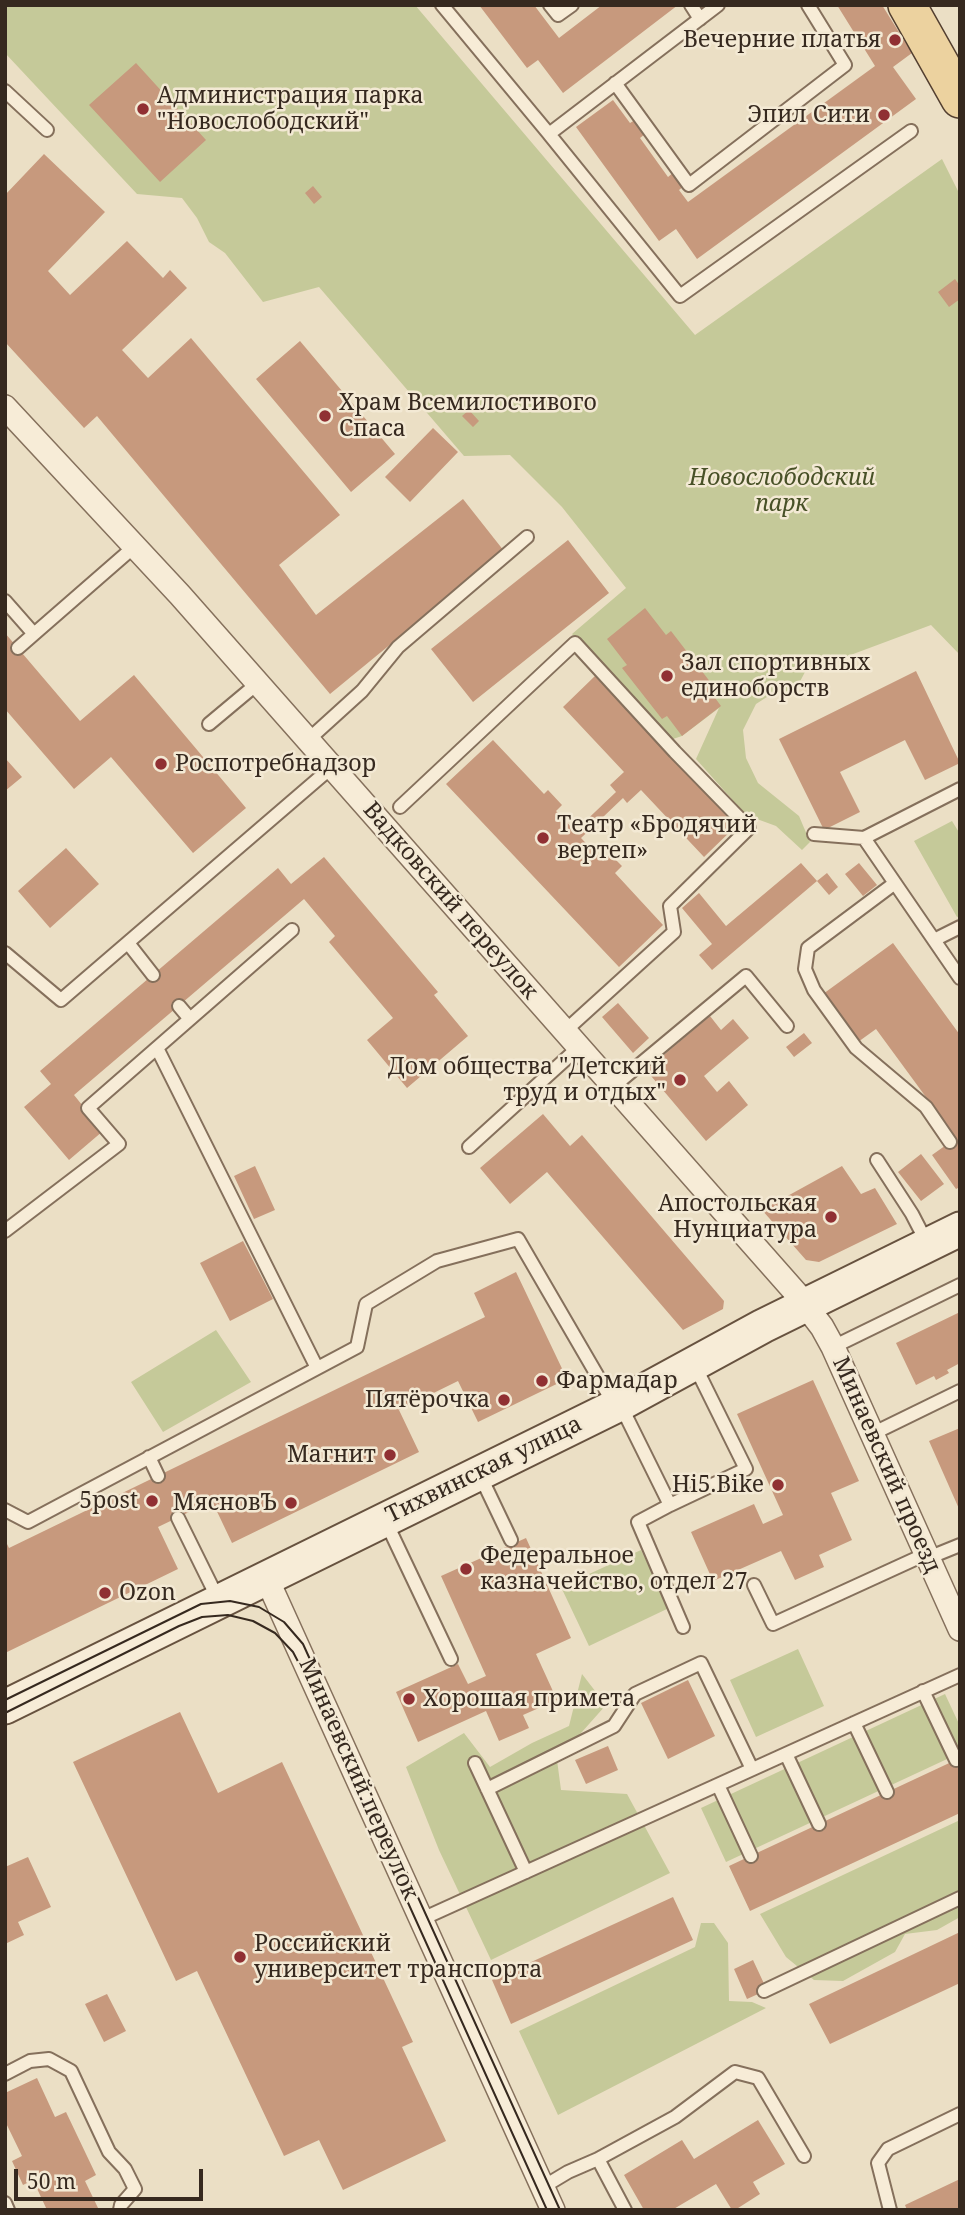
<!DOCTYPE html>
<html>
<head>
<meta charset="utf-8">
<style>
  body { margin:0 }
  #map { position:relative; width:965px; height:2215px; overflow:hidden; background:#ebdfc5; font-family:"Noto Serif",serif }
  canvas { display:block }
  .frame { position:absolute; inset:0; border:7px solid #36291f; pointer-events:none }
  .scale { position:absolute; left:14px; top:2169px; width:189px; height:32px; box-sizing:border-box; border:4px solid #36291f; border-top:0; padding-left:9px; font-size:21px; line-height:24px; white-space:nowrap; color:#36291f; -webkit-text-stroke:5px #f3e9d4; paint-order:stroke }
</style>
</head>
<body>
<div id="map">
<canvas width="965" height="2215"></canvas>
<div class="frame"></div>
<div class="scale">50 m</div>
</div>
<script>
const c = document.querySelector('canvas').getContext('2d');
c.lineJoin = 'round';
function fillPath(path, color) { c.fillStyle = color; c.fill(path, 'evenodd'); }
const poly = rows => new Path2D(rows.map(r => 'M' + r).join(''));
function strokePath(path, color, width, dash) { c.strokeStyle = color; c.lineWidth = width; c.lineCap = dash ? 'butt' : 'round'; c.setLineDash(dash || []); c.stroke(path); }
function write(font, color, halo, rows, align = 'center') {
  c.font = font + ' "Noto Serif",serif'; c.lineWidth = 5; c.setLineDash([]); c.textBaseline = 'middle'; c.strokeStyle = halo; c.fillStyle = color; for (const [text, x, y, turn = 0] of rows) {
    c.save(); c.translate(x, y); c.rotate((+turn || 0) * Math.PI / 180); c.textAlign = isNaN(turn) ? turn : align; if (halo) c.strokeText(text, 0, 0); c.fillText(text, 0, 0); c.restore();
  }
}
fillPath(poly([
  [5,5,415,5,695,335,942,159,960,195,960,655,931,625,805,672,796,689,770,695,756,704,743,730,746,758,758,783,799,816,810,842,802,850,776,826,746,815,696,759,719,708,682,736,670,740,572,634,626,588,562,507,510,455,464,456,319,287,263,302,225,253,209,242,197,218,182,198,137,194,5,53],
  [952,821,960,834,960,916,957,917,914,841],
  [216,1330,251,1382,163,1432,131,1382],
  [641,1550,669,1608,589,1646,561,1587],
  [798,1649,824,1706,756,1737,730,1680],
  [582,1674,606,1705,557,1760,561,1790,627,1794,670,1873,491,1960,439,1850,406,1767,464,1733,490,1767,532,1743,569,1726],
  [945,1694,960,1726,960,1753,726,1862,701,1808],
  [960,1820,960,1917,937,1930,905,1934,895,1952,843,1981,814,1980,786,1957,760,1914],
  [701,1923,714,1923,728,1943,729,2001,752,2002,766,2008,558,2115,519,2031,695,1947]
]), '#c5c999');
fillPath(poly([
  [479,5,534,5,559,38,602,5,678,5,563,93,538,60,527,68],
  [837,5,882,5,912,53,893,67,916,99,697,259,676,229,659,241,576,127,613,100,630,123,635,120,645,134,640,138,668,177,674,172,684,186,679,190,688,202,875,66],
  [136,63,206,140,160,182,89,105],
  [44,154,105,212,48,271,70,295,127,241,163,278,170,270,187,288,122,350,148,378,191,338,340,515,279,565,316,615,463,499,504,551,330,694,97,416,84,428,5,342,5,195],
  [313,186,322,197,314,204,305,193],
  [955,279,960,286,960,299,949,307,938,292],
  [300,341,395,454,351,492,256,379],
  [469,410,479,421,473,427,462,416],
  [433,428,458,452,410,502,385,477],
  [568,540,609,593,473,702,431,649],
  [645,608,666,635,671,631,711,683,707,687,721,706,682,736,667,716,662,719,622,668,627,665,607,639],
  [5,633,80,721,134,675,246,808,193,853,111,757,74,789,5,709],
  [916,671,960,763,925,780,905,740,840,772,860,812,824,830,779,739],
  [595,676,736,826,704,857,641,790,627,803,623,798,581,838,603,861,610,854,622,866,615,873,663,925,619,967,446,784,493,740,544,794,548,790,562,805,556,811,575,831,616,792,610,785,624,772,563,707],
  [5,758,22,777,5,791],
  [66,848,99,884,50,928,18,891],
  [324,857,438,992,434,995,468,1036,407,1088,367,1040,393,1018,329,942,335,936,304,899,74,1095,103,1131,69,1160,24,1107,51,1084,40,1071,278,868,291,884],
  [801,863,817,881,827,873,838,887,829,895,817,881,712,970,699,955,712,944,682,908,699,893,726,926],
  [859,863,877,885,863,896,845,874],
  [893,943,960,1035,960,1187,956,1189,932,1155,956,1138,876,1029,858,1042,823,994],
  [618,1003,649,1038,633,1053,602,1017],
  [710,1016,721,1030,733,1019,749,1038,704,1076,717,1092,729,1081,748,1105,706,1141,646,1070],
  [804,1033,812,1043,794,1057,786,1047],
  [543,1114,570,1146,582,1135,724,1301,723,1309,683,1330,547,1172,510,1204,480,1168],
  [921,1154,944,1184,921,1201,898,1172],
  [255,1166,275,1210,254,1219,234,1176],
  [842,1166,861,1194,875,1188,897,1224,819,1262,806,1260,762,1210],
  [243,1241,273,1299,230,1321,200,1263],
  [516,1272,567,1379,478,1422,458,1381,399,1410,419,1452,232,1543,212,1501,158,1527,178,1569,5,1653,5,1540,9,1548,485,1317,474,1293],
  [960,1312,960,1363,947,1370,949,1373,936,1380,934,1376,916,1385,896,1343],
  [813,1380,859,1481,831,1493,852,1540,819,1555,824,1567,795,1580,781,1551,713,1581,691,1532,754,1504,763,1524,783,1515,737,1414],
  [960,1428,960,1511,929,1441],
  [526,1538,571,1638,536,1654,557,1700,523,1715,529,1728,499,1741,486,1711,418,1742,396,1692,458,1664,468,1684,486,1676,441,1576],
  [688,1680,715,1736,668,1759,641,1703],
  [180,1712,218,1793,282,1762,413,2042,402,2047,446,2141,343,2190,319,2140,284,2156,197,1971,176,1981,73,1762],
  [608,1746,618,1770,586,1784,575,1760],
  [960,1758,960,1813,750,1911,729,1866],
  [28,1857,51,1907,18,1922,24,1935,5,1944,5,1867],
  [673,1897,693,1940,511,2024,492,1980],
  [960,1932,960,1983,830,2044,809,2004],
  [753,1960,767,1990,747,1999,734,1969],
  [107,1994,126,2031,104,2042,85,2004],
  [37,2078,55,2117,66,2112,96,2175,85,2181,99,2210,47,2210,33,2180,23,2185,12,2161,22,2156,5,2121,5,2093],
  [758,2120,785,2164,753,2182,760,2194,735,2210,732,2210,716,2184,672,2210,644,2210,624,2175,682,2140,694,2159],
  [960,2179,960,2210,907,2210,905,2205]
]), '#c7997d');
const lane = poly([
  [442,5,549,134,718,5],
  [550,5,558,15,572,5],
  [691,5,700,19],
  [615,83,689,185,845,65,808,5],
  [5,91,47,130],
  [549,134,680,296,911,131],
  [5,601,34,634,135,546],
  [18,648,34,634],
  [209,724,258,683],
  [308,740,362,691,398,647,527,537],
  [400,807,575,643,675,752,749,828,670,906,674,932,565,1031],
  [814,834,864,838,960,978],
  [864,838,960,789],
  [895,883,808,948,805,969,814,990,856,1048,926,1107,950,1142],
  [934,940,960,927],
  [128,943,153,975],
  [5,953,61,1000,332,767],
  [179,1006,190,1019],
  [157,1048,317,1368],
  [614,1086,746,976,787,1026],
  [469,1147,579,1047],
  [877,1160,912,1214,927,1243],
  [5,1231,119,1144,88,1108,292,930],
  [833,1347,960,1285],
  [620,1404,670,1505,746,1469,694,1364],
  [872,1434,960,1391],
  [149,1457,158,1476],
  [479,1473,511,1540],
  [670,1505,638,1522,683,1627],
  [5,1510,28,1522,357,1347,366,1304,437,1261,518,1239,615,1406],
  [178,1518,219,1601],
  [385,1520,451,1659],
  [928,1558,960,1545],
  [754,1585,773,1624,926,1554],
  [923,1691,956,1760],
  [854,1723,887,1792],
  [786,1754,819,1824],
  [475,1763,526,1872],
  [718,1785,751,1856],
  [487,1789,614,1726,635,1694,701,1663,752,1769],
  [422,1919,960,1675],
  [764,1991,960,1898],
  [5,2074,30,2061,49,2059,71,2071,109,2152,125,2169,135,2189,121,2205,120,2210],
  [598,2159,625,2210],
  [543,2187,568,2172,598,2159,675,2117,735,2072,758,2078,804,2156],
  [5,2203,8,2210],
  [890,2210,878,2163,888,2149,960,2114]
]);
const street = poly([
  [5,407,180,595,796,1293,822,1327,833,1347,960,1629],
  [266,1577,553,2210]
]);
const secondary = poly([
  [5,1707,620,1404,763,1326,960,1229]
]);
const primary = poly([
  [907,5,960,99]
]);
strokePath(lane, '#85705c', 16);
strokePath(street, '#85705c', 26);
strokePath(secondary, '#67523f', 37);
strokePath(primary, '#533f30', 40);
strokePath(lane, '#f7ecd7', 12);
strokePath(street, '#f7ecd7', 23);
strokePath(secondary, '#f7ecd7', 33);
strokePath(primary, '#ecd29f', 37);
strokePath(poly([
  [5,1700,201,1604,230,1601,259,1607,284,1622,303,1644,560,2210],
  [5,1713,179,1626,202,1617,228,1615,253,1621,275,1633,293,1652,305,1675,547,2210]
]), '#36291f', 2);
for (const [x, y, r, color] of [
  [895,40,7,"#903033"],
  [143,109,7,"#903033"],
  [884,115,7,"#903033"],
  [325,416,7,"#903033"],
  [667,676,7,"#903033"],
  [161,764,7,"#903033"],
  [543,838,7,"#903033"],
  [680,1080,7,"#903033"],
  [831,1217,7,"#903033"],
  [542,1381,7,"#903033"],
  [504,1400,7,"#903033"],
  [390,1455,7,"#903033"],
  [778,1485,7,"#903033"],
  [152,1501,7,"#903033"],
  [291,1503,7,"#903033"],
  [466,1569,7,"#903033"],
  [105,1593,7,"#903033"],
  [409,1699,7,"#903033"],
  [240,1957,7,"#903033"]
]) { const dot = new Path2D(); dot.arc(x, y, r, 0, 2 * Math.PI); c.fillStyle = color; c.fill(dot); strokePath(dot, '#f3e9d4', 2.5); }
write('23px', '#36291f', '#f3e9d4', [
  ["Вечерние платья",881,40,"right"],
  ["Администрация парка",157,96],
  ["\"Новослободский\"",157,122],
  ["Эпил Сити",870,115,"right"],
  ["Храм Всемилостивого",339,403],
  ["Спаса",339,429],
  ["Зал спортивных",681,663],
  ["единоборств",681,689],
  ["Роспотребнадзор",175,764],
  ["Театр «Бродячий",557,825],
  ["вертеп»",557,851],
  ["Дом общества \"Детский",666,1067,"right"],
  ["труд и отдых\"",666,1093,"right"],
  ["Апостольская",817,1204,"right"],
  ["Нунциатура",817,1230,"right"],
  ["Фармадар",556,1381],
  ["Пятёрочка",490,1400,"right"],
  ["Магнит",376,1455,"right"],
  ["Hi5.Bike",764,1485,"right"],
  ["5post",138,1501,"right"],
  ["МясновЪ",277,1503,"right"],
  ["Федеральное",480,1556],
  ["казначейство, отдел 27",480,1582],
  ["Ozon",119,1593],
  ["Хорошая примета",423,1699],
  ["Российский",254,1944],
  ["университет транспорта",254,1970]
], 'left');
write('italic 23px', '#485127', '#f3e9d4', [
  ["Новослободский",782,478],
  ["парк",782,504]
]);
write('23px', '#36291f', '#f3e9d4', [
  ["Вадковский переулок",450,901,49],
  ["Минаевский проезд",886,1465,66],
  ["Тихвинская улица",484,1470,-26],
  ["Минаевский переулок",358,1779,66]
]);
</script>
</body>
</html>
